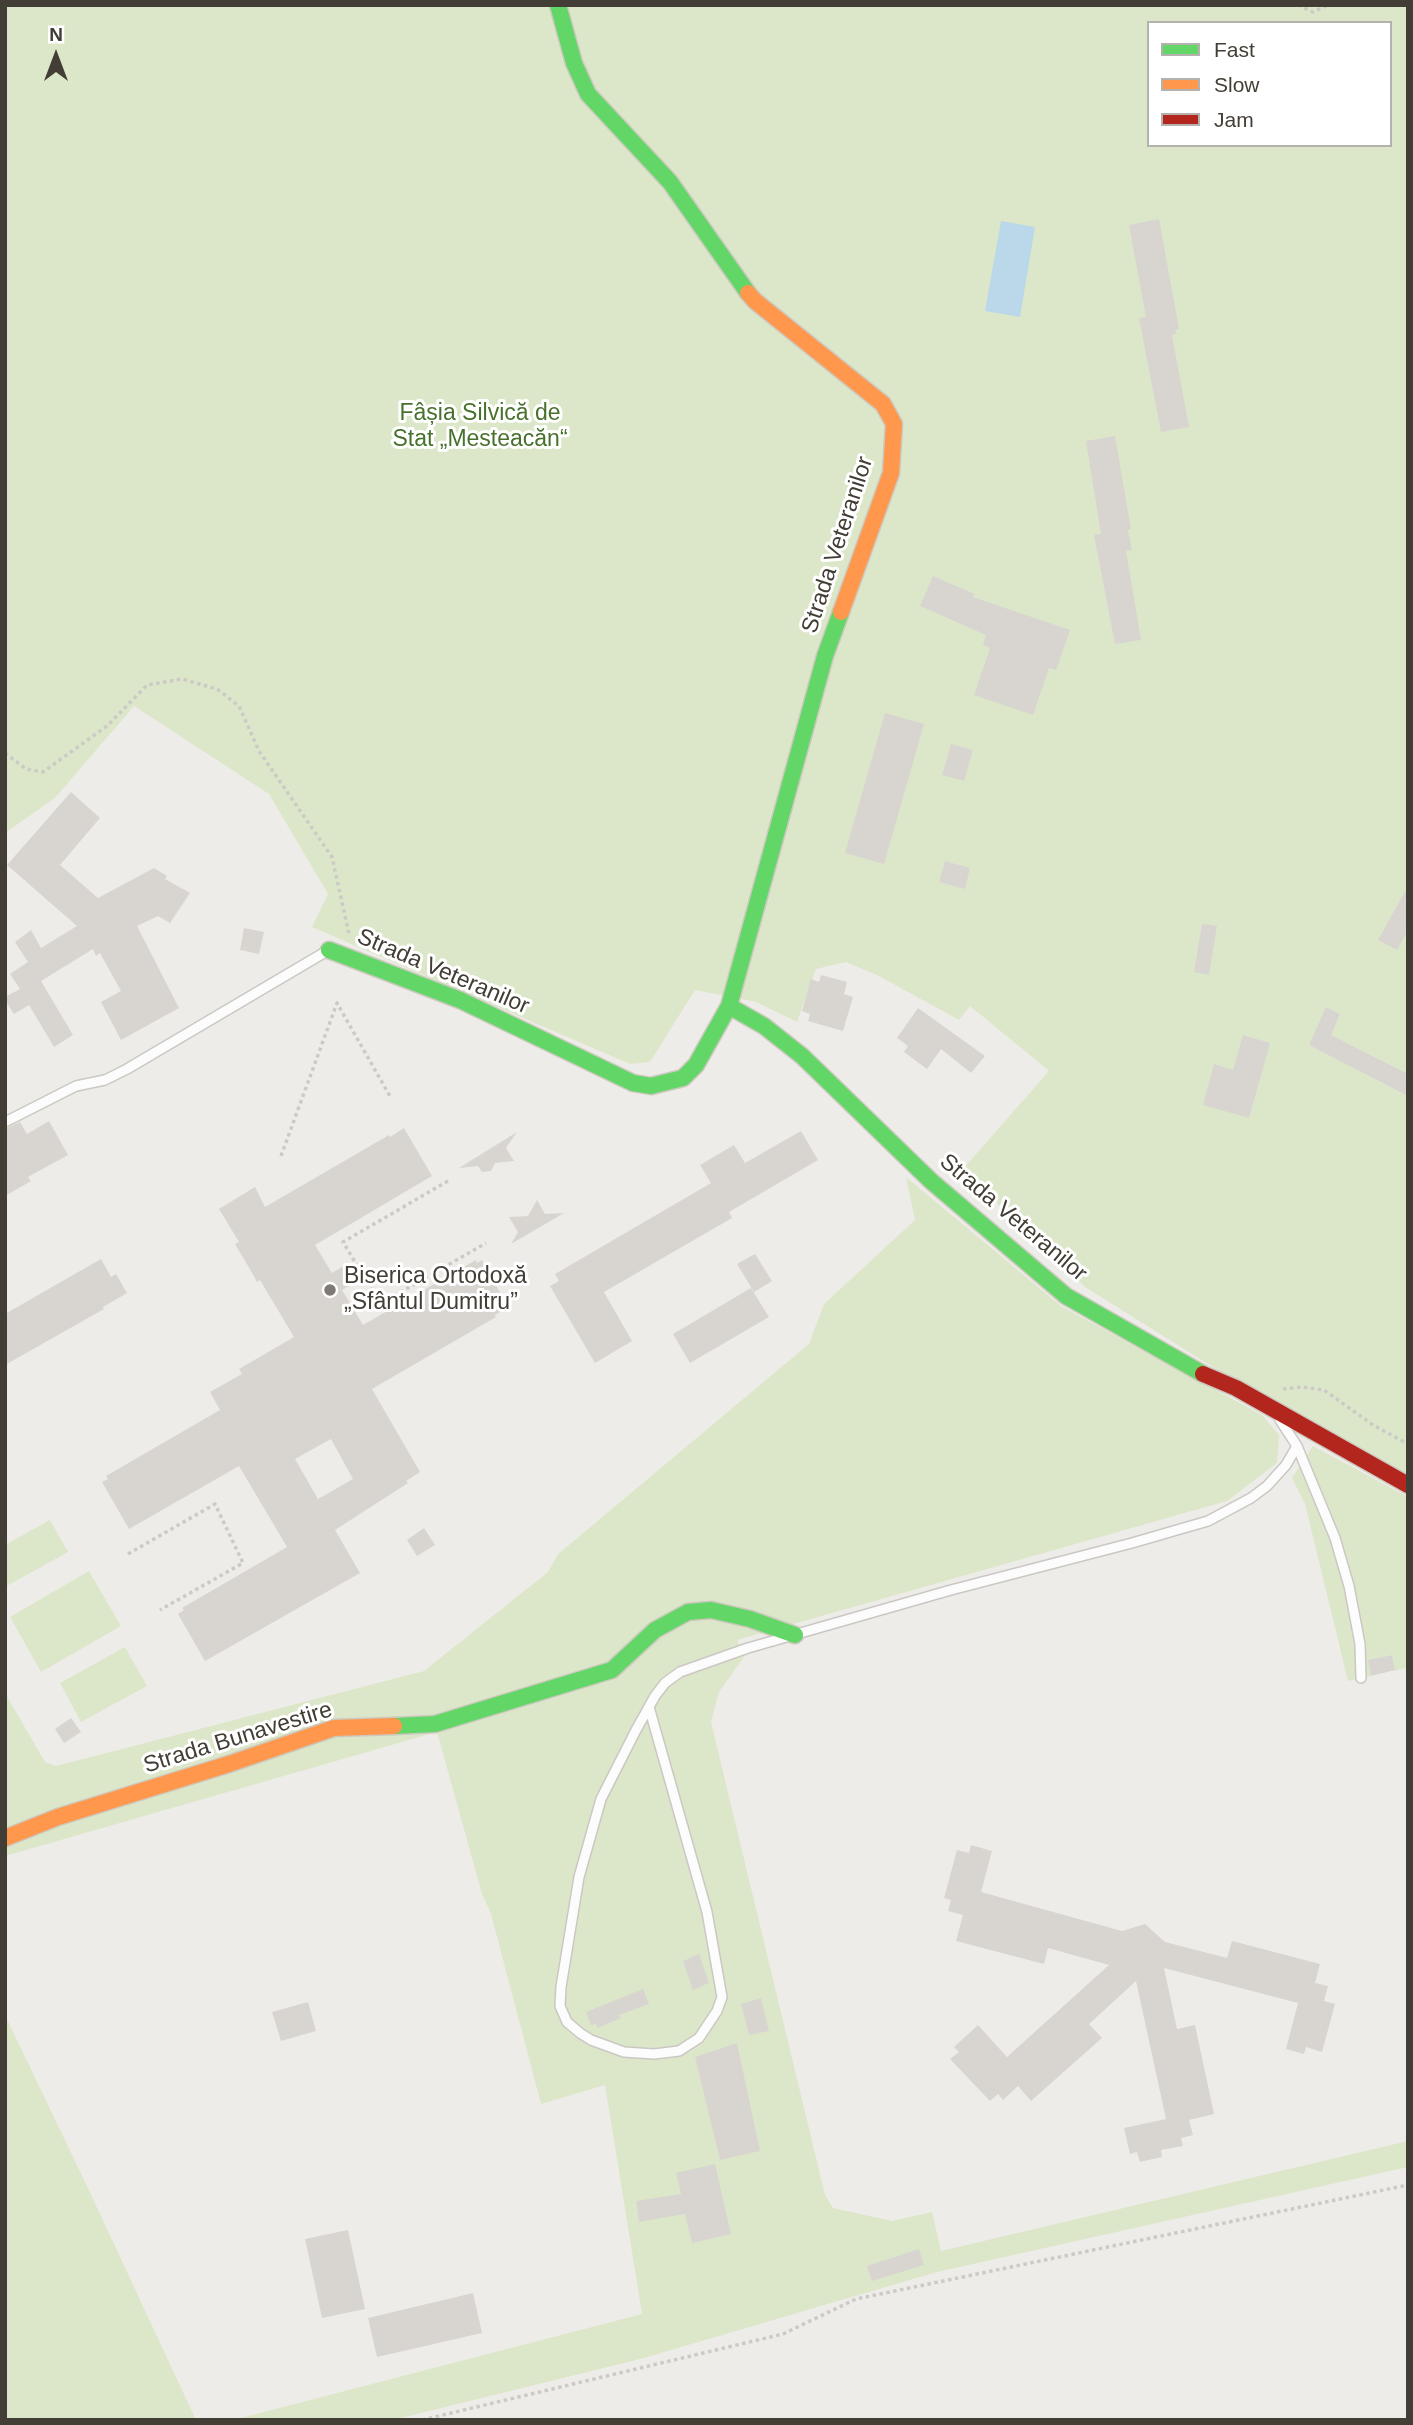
<!DOCTYPE html>
<html>
<head>
<meta charset="utf-8">
<style>
  body { margin:0 }
  #map { position:relative; width:1413px; height:2425px; overflow:hidden; background:#eeece8; font-family:Arial,sans-serif }
  canvas { display:block }
  .frame { position:absolute; inset:0; border:7px solid #433e35; pointer-events:none }
  .legend { position:absolute; left:1147px; top:21px; width:245px; height:126px; box-sizing:border-box; background:#fff; border:2px solid #b4b2ae; margin:0; padding:9px 12px; list-style:none; font-size:21px; color:#433e35 }
  .legend li { display:flex; align-items:center; gap:14px; height:35px }
  .legend b { width:35px; border:2px solid #b4b2ae }
  .north { position:absolute; left:21px; top:21px; width:70px; height:70px; -webkit-text-stroke:5px #fff; paint-order:stroke; rotate:0deg; font-size:19px; font-weight:700; line-height:28px; text-align:center; color:#433e35 }
  .north::after { content:''; display:block; margin:auto; width:24px; height:32px; background:#433e35; clip-path:polygon(50% 0,100% 100%,50% 72%,0 100%) }
</style>
</head>
<body>
<div id="map">
<canvas width="1413" height="2425"></canvas>
<div class="frame"></div>
<ul class="legend">
<li><b style="height:9px;background:#63d668"></b>Fast</li>
<li><b style="height:9px;background:#ff974d"></b>Slow</li>
<li><b style="height:9px;background:#b3261e"></b>Jam</li>
</ul>
<div class="north">N</div>
</div>
<script>
const c = document.querySelector('canvas').getContext('2d');
c.lineJoin = 'round';
function fillPath(path, color) { c.fillStyle = color; c.fill(path, 'evenodd'); }
const poly = rows => new Path2D(rows.map(r => 'M' + r).join(''));
function strokePath(path, color, width, dash) { c.strokeStyle = color; c.lineWidth = width; c.lineCap = dash ? 'butt' : 'round'; c.setLineDash(dash || []); c.stroke(path); }
function write(font, color, halo, rows, align = 'center') {
  c.font = font + ' Arial,sans-serif'; c.lineWidth = 6; c.setLineDash([]); c.textBaseline = 'middle'; c.strokeStyle = halo; c.fillStyle = color; for (const [text, x, y, turn = 0] of rows) {
    c.save(); c.translate(x, y); c.rotate((+turn || 0) * Math.PI / 180); c.textAlign = isNaN(turn) ? turn : align; if (halo) c.strokeText(text, 0, 0); c.fillText(text, 0, 0); c.restore();
  }
}
fillPath(poly([
  [5,5,1408,5,1408,1475,1216,1369,1085,1287,962,1170,1049,1071,970,1006,959,1020,877,975,846,962,816,969,797,1022,756,1002,695,990,650,1062,630,1064,312,927,328,894,269,794,134,706,55,798,5,833],
  [1149,23,1390,23,1390,145,1149,145],
  [906,1177,1061,1306,1262,1415,1279,1435,1277,1463,1227,1501,737,1640,744,1657,719,1692,711,1722,825,2195,833,2208,892,2221,932,2212,941,2251,1408,2141,1408,2167,937,2272,644,2358,393,2420,233,2420,642,2314,605,2085,541,2104,491,1914,482,1894,437,1732,5,1856,5,1693,45,1762,56,1766,424,1671,548,1572,558,1554,809,1344,824,1304,915,1220],
  [1313,1446,1408,1497,1408,1667,1395,1671,1392,1655,1369,1660,1371,1676,1348,1681,1305,1504,1292,1478],
  [50,1520,68,1552,5,1587,5,1545],
  [89,1571,121,1626,41,1672,10,1617],
  [125,1647,147,1686,81,1722,60,1683],
  [5,2015,86,2184,196,2420,5,2420]
]), '#dce7c9');
fillPath(poly([
  [1001,221,1035,227,1020,317,985,311]
]), '#bbd8ea');
fillPath(poly([
  [1159,219,1179,329,1175,330,1176,334,1172,335,1189,427,1161,432,1139,318,1146,317,1129,225],
  [1115,436,1131,529,1128,530,1132,550,1126,551,1141,640,1115,644,1094,535,1101,534,1086,441],
  [933,576,975,594,973,597,1070,630,1056,670,1049,668,1033,715,974,695,990,648,983,645,986,635,920,606],
  [885,713,924,724,884,864,845,853],
  [951,744,973,750,964,781,942,775],
  [71,792,100,818,60,865,98,898,154,868,167,876,165,879,190,893,170,923,158,916,137,926,179,1008,121,1040,101,1002,121,991,100,953,96,956,93,949,41,981,73,1035,54,1047,29,1005,14,1014,5,1000,5,997,20,989,10,974,28,962,15,942,31,930,41,948,77,926,7,865],
  [945,861,970,868,965,889,939,882],
  [1408,886,1408,930,1397,950,1378,940],
  [1202,924,1217,926,1209,975,1194,972],
  [244,928,264,932,259,954,240,950],
  [821,975,847,982,844,994,853,997,843,1031,808,1021,810,1014,802,1011,811,979,819,982],
  [1326,1007,1340,1014,1331,1035,1408,1074,1408,1096,1309,1045],
  [918,1008,985,1056,971,1073,941,1049,927,1069,904,1052,908,1046,897,1038],
  [1243,1035,1270,1043,1249,1118,1203,1105,1214,1064,1233,1070],
  [49,1121,68,1155,28,1177,31,1181,5,1196,5,1129,20,1122,27,1134],
  [404,1128,432,1176,315,1245,332,1273,342,1267,352,1281,352,1284,342,1290,363,1325,476,1260,477,1263,482,1260,508,1307,495,1315,496,1317,372,1389,420,1472,406,1481,408,1483,335,1530,360,1573,205,1661,178,1614,184,1610,182,1608,287,1547,239,1466,129,1529,102,1482,108,1479,106,1476,220,1410,210,1392,242,1374,239,1369,294,1337,260,1280,257,1282,251,1271,235,1244,239,1242,219,1209,255,1187,265,1207,389,1135,390,1137],
  [331,1439,353,1479,318,1499,295,1459],
  [801,1131,818,1160,729,1212,732,1218,604,1292,632,1341,595,1363,550,1286,559,1281,555,1274,711,1183,700,1165,734,1145,745,1163],
  [517,1132,506,1148,514,1161,495,1163,491,1171,482,1172,478,1166,459,1168],
  [537,1200,545,1214,564,1213,511,1244,518,1232,509,1217,528,1216],
  [755,1254,772,1281,754,1292,737,1264],
  [101,1259,111,1277,116,1274,127,1293,103,1307,104,1309,5,1365,5,1314],
  [751,1288,769,1317,690,1363,673,1334],
  [424,1528,435,1545,417,1556,407,1540],
  [1392,1655,1395,1670,1371,1676,1368,1660],
  [71,1718,81,1732,64,1743,55,1729],
  [971,1845,992,1851,981,1892,1122,1931,1145,1924,1165,1942,1227,1958,1232,1941,1320,1964,1315,1983,1328,1986,1324,2001,1335,2004,1322,2052,1306,2047,1304,2054,1286,2049,1298,2003,1164,1968,1177,2029,1195,2025,1214,2114,1189,2120,1193,2135,1181,2138,1183,2146,1161,2150,1162,2157,1140,2162,1137,2152,1130,2154,1124,2128,1166,2119,1136,1981,1089,2024,1102,2038,1031,2101,1018,2086,1003,2100,998,2094,990,2101,950,2059,959,2052,954,2047,978,2025,1007,2057,1109,1965,1048,1948,1044,1964,956,1941,963,1915,948,1911,951,1900,944,1898,957,1850,969,1853],
  [699,1954,709,1983,693,1990,683,1961],
  [643,1989,649,2004,619,2015,621,2018,597,2028,596,2024,591,2025,586,2012],
  [761,1998,769,2031,749,2035,741,2004],
  [308,2002,316,2031,281,2041,272,2012],
  [737,2043,760,2151,720,2160,695,2057],
  [715,2164,731,2234,692,2243,685,2214,639,2222,636,2201,681,2194,676,2173],
  [348,2230,365,2309,322,2318,305,2239],
  [919,2249,924,2265,872,2281,867,2266],
  [473,2293,482,2333,377,2357,368,2318]
]), '#d8d5d1');
const lane = poly([
  [5,1122,76,1086,105,1080,127,1069,327,951],
  [1297,1446,1335,1538,1349,1586,1360,1644,1361,1678],
  [649,1707,707,1912,722,1997,717,2011,699,2038,679,2051,654,2054,624,2052,591,2040,580,2033,567,2022,560,2006,561,1987,579,1877,601,1799,636,1730,655,1696,665,1683,680,1672,748,1648,951,1590,1132,1543,1208,1521,1251,1498,1267,1486,1286,1465,1297,1446,1280,1420]
]);
const fast = poly([
  [558,5,574,63,588,94,670,182,748,293],
  [329,950,460,1000,633,1083,651,1086,683,1078,696,1065,729,1006,825,656,841,612],
  [729,1006,764,1026,802,1056,931,1181,1066,1296,1203,1374],
  [394,1726,435,1724,612,1670,655,1630,688,1612,711,1610,750,1619,795,1635]
]);
const slow = poly([
  [748,293,755,301,883,404,894,424,891,473,841,612],
  [5,1838,58,1817,229,1764,334,1728,394,1726]
]);
const jam = poly([
  [1203,1374,1236,1388,1408,1485]
]);
strokePath(lane, '#cbc8c4', 12);
strokePath(fast, '#cdc9bf', 19);
strokePath(slow, '#cdc9bf', 19);
strokePath(jam, '#cdc9bf', 19);
strokePath(poly([
  [1298,5,1313,12,1328,5],
  [5,753,26,769,43,772,107,726,147,685,182,679,217,689,239,706,259,751,332,857,349,934],
  [281,1156,337,1003,391,1098],
  [448,1181,343,1242,380,1304,486,1243],
  [1283,1389,1302,1387,1324,1390,1373,1425,1408,1444],
  [128,1554,215,1504,243,1563,160,1610],
  [422,2420,783,2334,856,2299,1408,2185]
]), '#cccac7', 3.5, [3.5, 3.5]);
strokePath(lane, '#fcfcfc', 9);
strokePath(fast, '#63d668', 16);
strokePath(slow, '#ff974d', 16);
strokePath(jam, '#b3261e', 16);
for (const [x, y, r, color] of [
  [330,1290,7,"#7f7b74"]
]) { const dot = new Path2D(); dot.arc(x, y, r, 0, 2 * Math.PI); c.fillStyle = color; c.fill(dot); strokePath(dot, '#fff', 2.5); }
write('23px', '#48712d', '#fff', [
  ["Fâșia Silvică de",480,414],
  ["Stat „Mesteacăn“",480,440]
]);
write('23px', '#433e35', '#fff', [
  ["Strada Veteranilor",838,545,-72],
  ["Strada Veteranilor",443,972,23],
  ["Strada Veteranilor",1013,1218,40],
  ["Strada Bunavestire",238,1738,-17]
]);
write('23px', '#433e35', '#fff', [
  ["Biserica Ortodoxă",344,1277],
  ["„Sfântul Dumitru”",344,1303]
], 'left');
</script>
</body>
</html>
